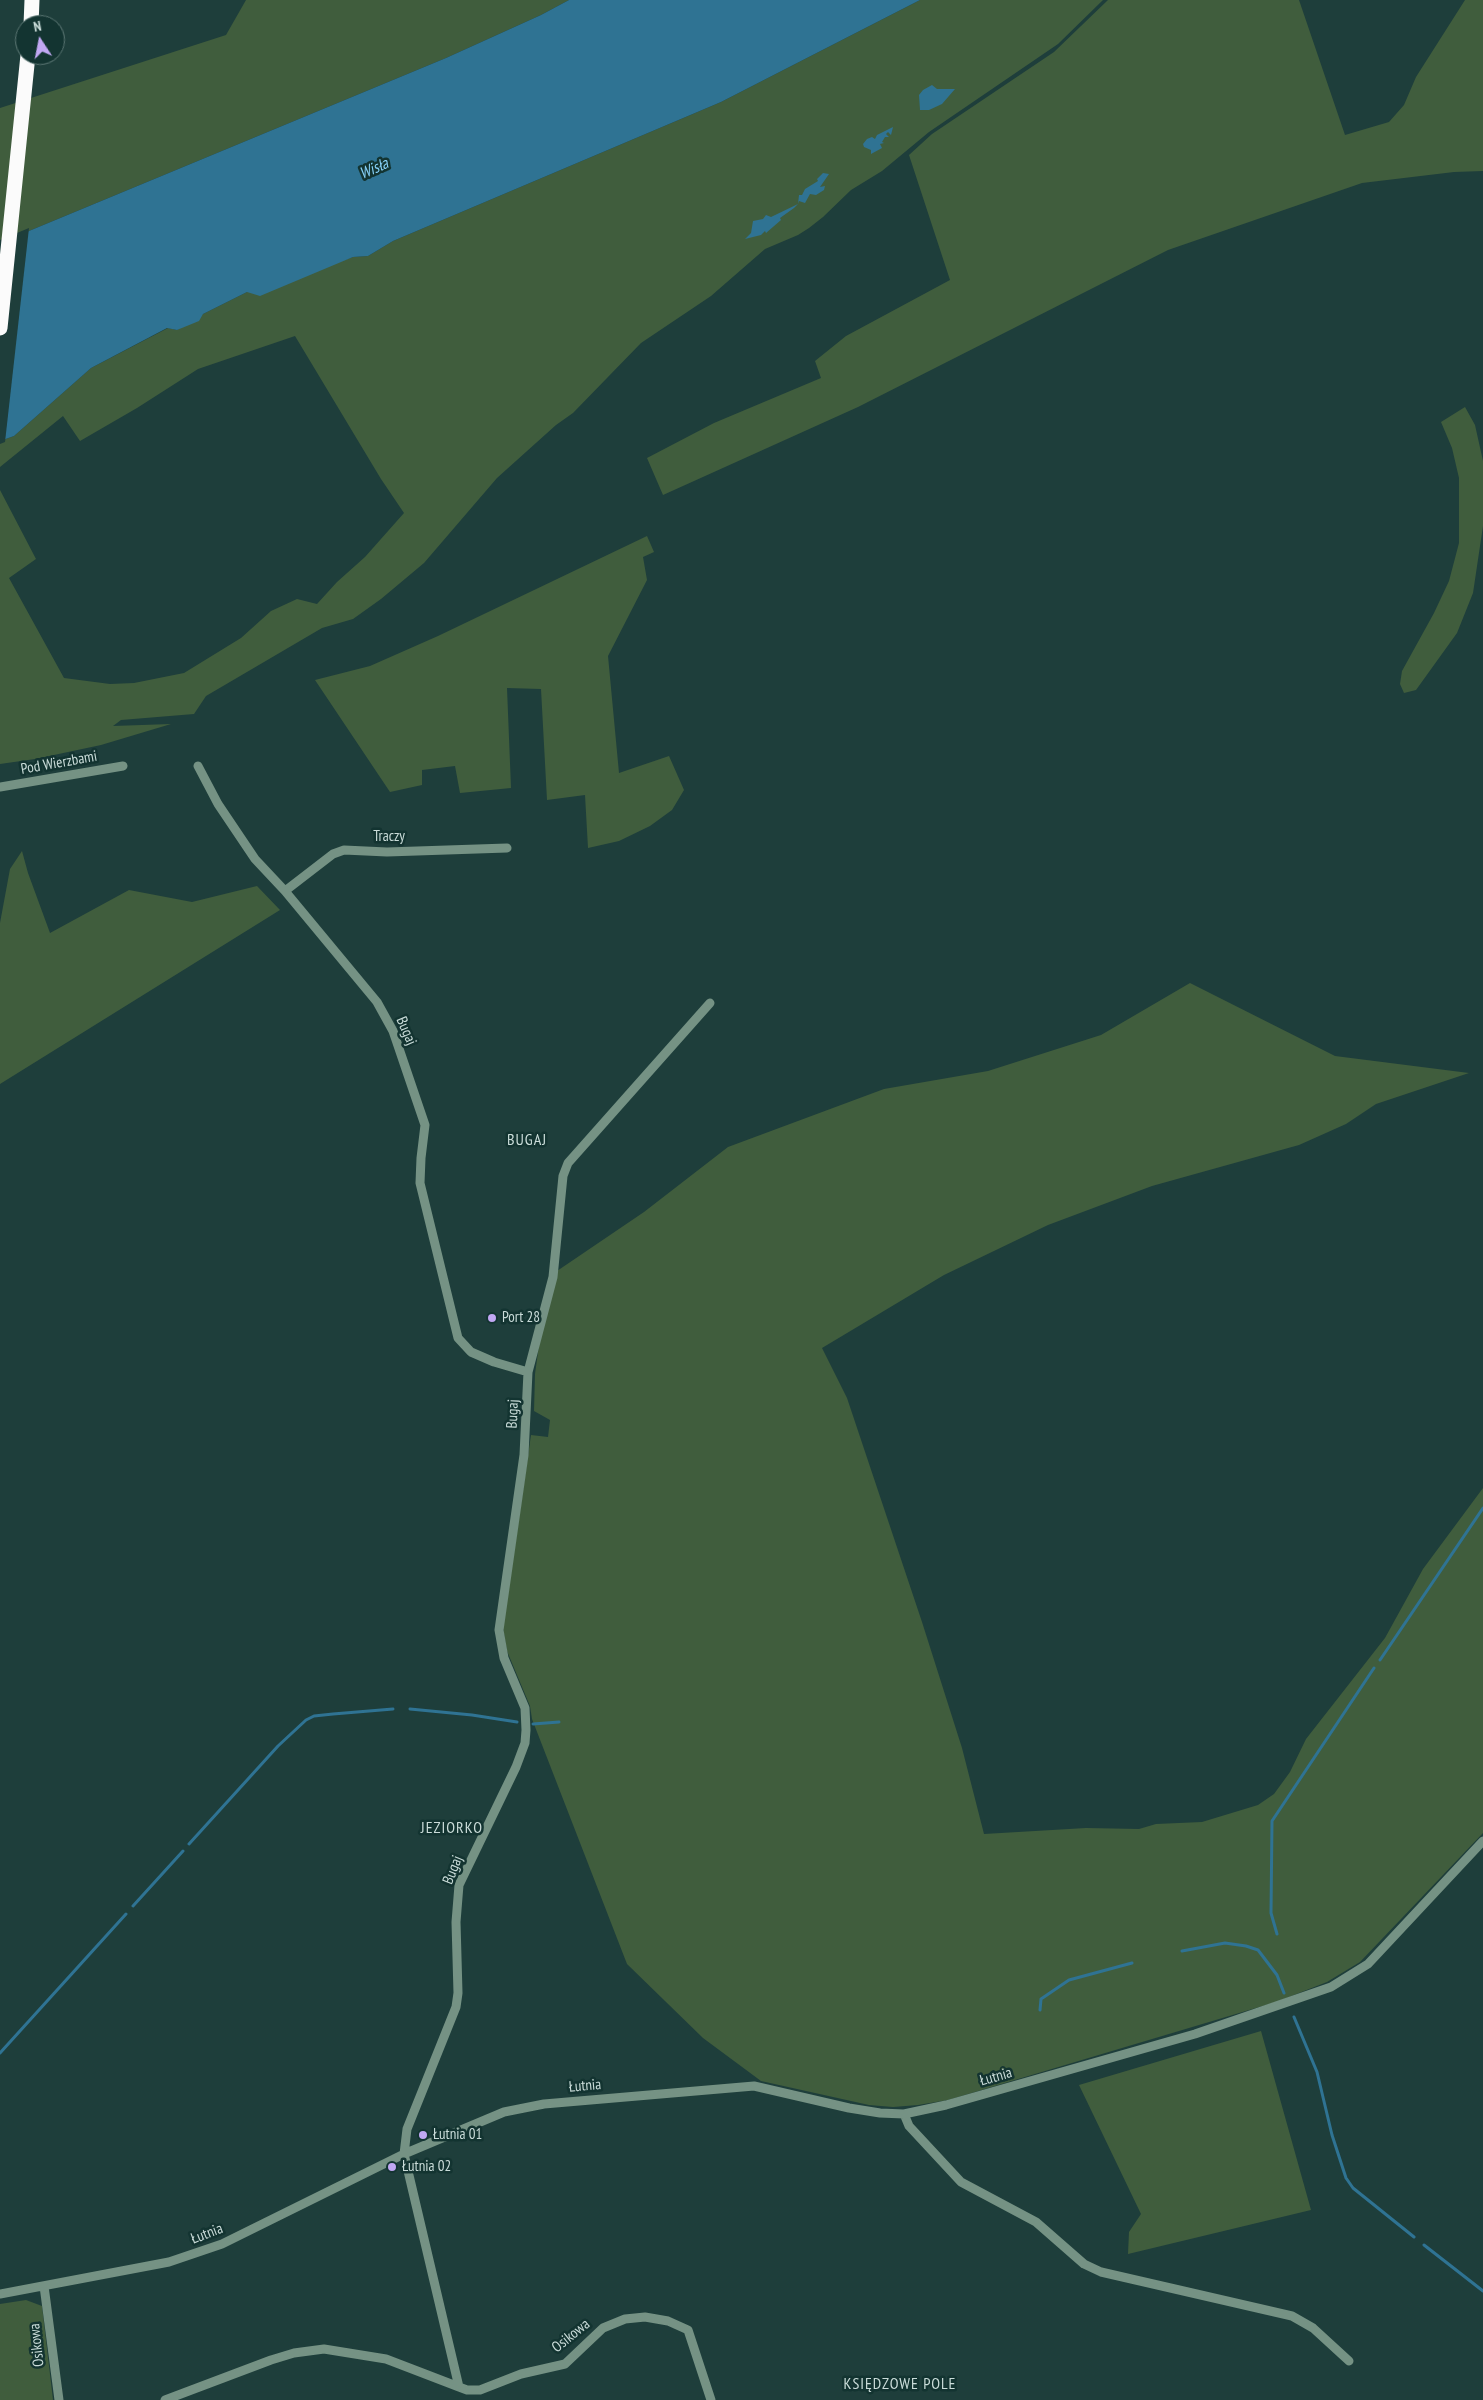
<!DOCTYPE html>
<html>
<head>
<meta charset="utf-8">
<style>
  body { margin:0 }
  #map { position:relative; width:1483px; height:2400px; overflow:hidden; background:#1e3e3b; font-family:"PT Sans Narrow",sans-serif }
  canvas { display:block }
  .north { position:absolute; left:15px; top:15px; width:50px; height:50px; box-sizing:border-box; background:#133431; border:1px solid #5c7774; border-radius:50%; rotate:349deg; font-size:14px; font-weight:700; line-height:20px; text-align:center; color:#cadcd9 }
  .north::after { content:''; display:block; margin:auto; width:18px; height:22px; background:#c1a8f3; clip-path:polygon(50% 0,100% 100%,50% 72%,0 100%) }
</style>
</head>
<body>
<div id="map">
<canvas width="1483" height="2400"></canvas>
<div class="north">N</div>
</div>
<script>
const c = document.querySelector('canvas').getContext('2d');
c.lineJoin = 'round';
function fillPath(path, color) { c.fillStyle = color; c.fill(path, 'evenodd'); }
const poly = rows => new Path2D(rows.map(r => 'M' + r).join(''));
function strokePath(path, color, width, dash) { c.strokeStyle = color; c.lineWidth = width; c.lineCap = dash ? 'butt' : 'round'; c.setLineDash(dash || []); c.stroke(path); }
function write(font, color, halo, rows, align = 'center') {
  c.font = font + ' "PT Sans Narrow",sans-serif'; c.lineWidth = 5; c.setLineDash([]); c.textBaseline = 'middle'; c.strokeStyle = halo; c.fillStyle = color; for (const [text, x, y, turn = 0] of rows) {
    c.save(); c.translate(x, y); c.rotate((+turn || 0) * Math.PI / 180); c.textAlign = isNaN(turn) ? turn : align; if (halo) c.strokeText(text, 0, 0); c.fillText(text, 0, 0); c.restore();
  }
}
fillPath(poly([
  [246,0,569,0,541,15,446,58,0,243,0,108,226,35],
  [920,0,1103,0,1058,44,929,132,882,171,851,190,823,217,809,228,798,235,765,249,711,296,641,343,573,413,556,425,497,478,424,563,381,599,353,619,322,628,206,696,194,714,121,720,113,726,171,724,101,745,35,759,0,764,0,490,36,559,9,578,64,678,110,684,134,683,184,673,241,638,271,611,297,599,317,604,337,582,365,557,404,513,381,479,295,336,198,369,137,408,80,441,63,416,0,467,0,441,14,436,91,368,168,328,177,330,203,314,247,292,353,257,368,256,393,241,721,102],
  [1108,0,1299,0,1345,135,1389,122,1404,105,1416,77,1465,0,1483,0,1483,171,1454,172,1362,183,1168,250,858,407,663,495,647,458,714,423,821,378,815,361,846,336,950,280,909,155,932,134,1054,52],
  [1465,407,1475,425,1483,461,1483,526,1473,593,1457,633,1416,690,1404,693,1400,684,1402,671,1434,613,1449,581,1459,543,1459,478,1452,448,1441,422],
  [647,536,654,552,643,557,647,580,608,656,619,773,669,756,684,790,672,810,650,826,619,841,588,848,585,795,547,800,541,689,507,688,511,788,460,793,455,766,422,770,422,785,390,792,315,680,370,666,438,636],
  [22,851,28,873,50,933,129,890,192,902,257,886,280,910,0,1084,0,923,10,869],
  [1190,983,1335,1056,1469,1073,1376,1104,1346,1124,1299,1145,1152,1186,1048,1225,944,1275,822,1348,847,1398,922,1622,962,1748,984,1834,1086,1828,1139,1829,1156,1824,1202,1822,1258,1805,1274,1794,1290,1772,1306,1739,1385,1638,1423,1569,1483,1488,1483,1833,1360,1962,1327,1982,1276,2002,948,2100,918,2105,893,2107,869,2105,761,2081,703,2038,627,1964,532,1719,530,1706,507,1651,503,1628,531,1435,548,1437,550,1420,534,1411,535,1374,539,1345,557,1271,644,1212,728,1147,884,1089,988,1071,1101,1035],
  [1261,2031,1311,2210,1128,2254,1129,2232,1141,2214,1079,2085],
  [26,2300,42,2306,53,2400,0,2400,0,2304]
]), '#405d3d');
fillPath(poly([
  [569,0,920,0,721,102,393,241,368,256,353,257,260,296,247,292,203,314,199,321,177,330,167,328,91,368,14,436,0,441,0,243,446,58,541,15],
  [932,85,937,89,955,89,942,104,929,110,920,110,919,95,923,90],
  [893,127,891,135,888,132,886,134,889,137,885,137,882,142,884,143,880,144,882,148,871,154,871,150,864,147,863,144,867,139,872,137,875,139,877,135],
  [823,173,829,174,820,187,825,186,824,190,816,195,810,194,805,203,799,201,798,204,794,208,780,218,781,220,766,233,765,231,761,235,745,239,751,233,753,221,763,219,766,215,771,217,798,204,799,195,802,195,805,189,818,181,817,179]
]), '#2f7393');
fillPath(poly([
  [29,228,5,442,0,444,0,240]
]), '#1e3e3b');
strokePath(poly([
  [1380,1660,1483,1508],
  [410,1709,472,1715,517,1722],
  [533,1724,559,1722],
  [189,1844,278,1746,306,1720,314,1716,333,1714,393,1709],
  [133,1906,183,1851],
  [1277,1934,1271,1913,1272,1821,1374,1668],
  [1182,1951,1225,1943,1246,1946,1258,1950,1277,1975,1284,1993],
  [1040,2010,1041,1999,1069,1980,1132,1963],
  [1294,2017,1317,2072,1332,2135,1346,2178,1353,2188,1414,2237],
  [0,2053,126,1914],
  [1424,2245,1483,2291]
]), '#2f7393', 3);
strokePath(poly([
  [0,787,123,766],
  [285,891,333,854,344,850,387,852,507,848],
  [528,1372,553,1277,563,1176,568,1163,710,1003],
  [904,2114,909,2126,961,2182,1036,2222,1084,2264,1101,2272,1292,2316,1313,2328,1349,2361],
  [44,2286,59,2400],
  [0,2294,169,2262,222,2244,404,2154,504,2112,544,2104,754,2086,849,2108,880,2113,904,2114,946,2105,1195,2034,1331,1987,1368,1964,1483,1841],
  [459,2387,467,2390,480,2390,521,2374,565,2364,603,2328,625,2319,645,2317,668,2321,688,2330,711,2400],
  [165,2400,271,2360,294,2353,324,2349,386,2359,459,2387,404,2154,407,2129,456,2007,458,1993,456,1922,459,1885,516,1767,525,1743,526,1730,525,1708,504,1658,499,1630,524,1455,528,1372,494,1362,471,1352,458,1338,420,1183,421,1158,425,1125,393,1031,377,1002,285,891,255,859,218,804,198,766]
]), '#759284', 9);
strokePath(poly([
  [31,25,32,0],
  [0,328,28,55]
]), '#fbfbfb', 15);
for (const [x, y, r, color] of [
  [492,1318,5,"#c1a8f3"],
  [423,2135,5,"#c1a8f3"],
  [392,2167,5,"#c1a8f3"]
]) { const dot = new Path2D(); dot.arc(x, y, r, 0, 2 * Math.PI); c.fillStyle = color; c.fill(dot); strokePath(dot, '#133431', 2); }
write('15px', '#cadcd9', '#133431', [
  ["Pod Wierzbami",59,763,-10],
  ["Traczy",389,837],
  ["Bugaj",406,1031,67],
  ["Bugaj",513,1414,-87],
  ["Bugaj",453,1870,-68],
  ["Łutnia",996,2077,-16],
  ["Łutnia",585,2086,-5],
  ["Łutnia",207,2234,-21],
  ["Osikowa",571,2336,-39],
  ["Osikowa",37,2345,-96]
]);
write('15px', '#cadcd9', '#133431', [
  ["Port 28",502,1318],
  ["Łutnia 01",433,2135],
  ["Łutnia 02",402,2167]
], 'left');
write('italic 16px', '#86d0f7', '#133431', [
  ["Wisła",374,169,-24]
]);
c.letterSpacing = '1px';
write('16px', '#cadcd9', '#133431', [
  ["BUGAJ",527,1140],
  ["JEZIORKO",452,1828],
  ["KSIĘDZOWE POLE",900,2384]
]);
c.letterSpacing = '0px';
</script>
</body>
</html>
